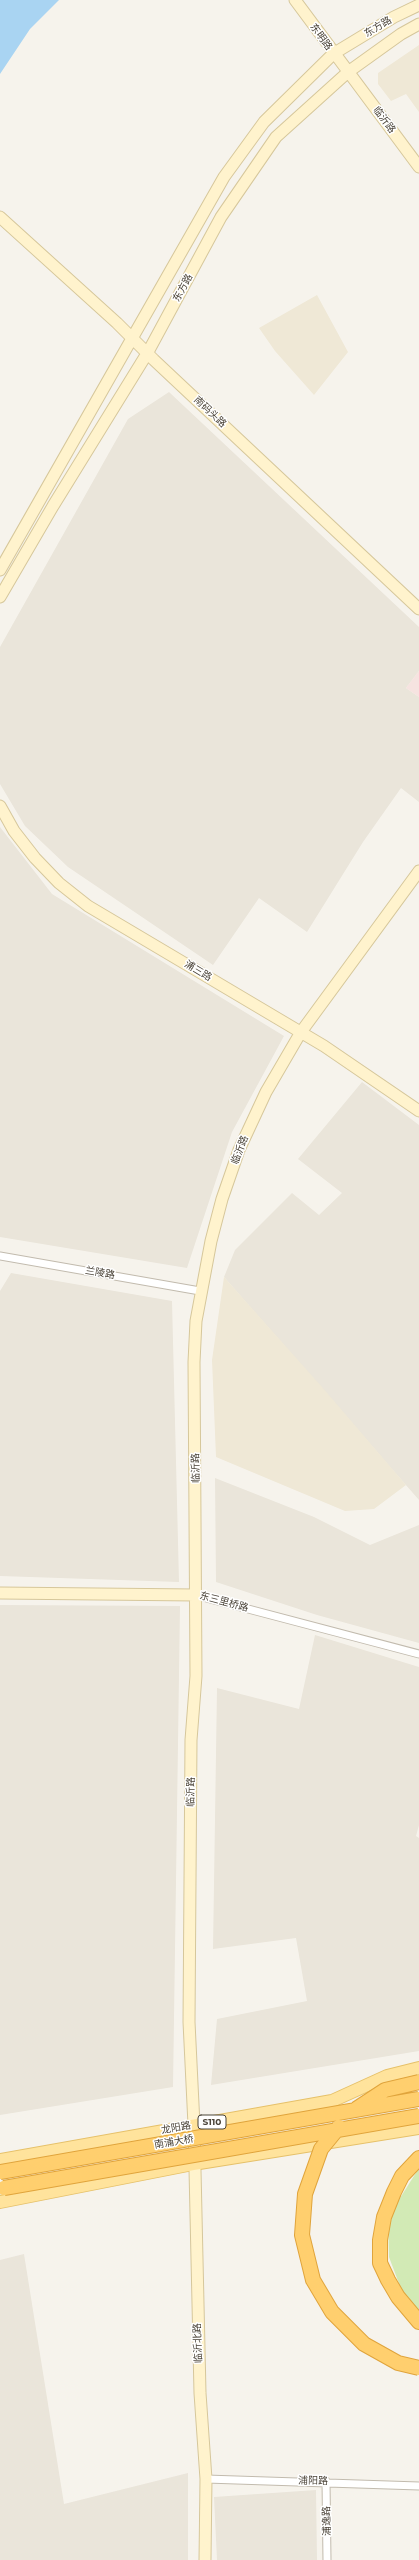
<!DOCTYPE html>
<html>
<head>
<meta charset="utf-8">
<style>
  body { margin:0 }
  canvas { display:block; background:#f6f3ec }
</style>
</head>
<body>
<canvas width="419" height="2560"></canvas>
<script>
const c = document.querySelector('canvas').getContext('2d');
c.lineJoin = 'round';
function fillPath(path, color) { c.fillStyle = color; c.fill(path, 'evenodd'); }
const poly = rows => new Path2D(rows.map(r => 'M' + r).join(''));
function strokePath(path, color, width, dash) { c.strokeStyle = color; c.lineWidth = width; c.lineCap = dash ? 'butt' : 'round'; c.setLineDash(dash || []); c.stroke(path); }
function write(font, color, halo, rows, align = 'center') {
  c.font = font + ' Montserrat,"Noto Sans SC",sans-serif'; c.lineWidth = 3; c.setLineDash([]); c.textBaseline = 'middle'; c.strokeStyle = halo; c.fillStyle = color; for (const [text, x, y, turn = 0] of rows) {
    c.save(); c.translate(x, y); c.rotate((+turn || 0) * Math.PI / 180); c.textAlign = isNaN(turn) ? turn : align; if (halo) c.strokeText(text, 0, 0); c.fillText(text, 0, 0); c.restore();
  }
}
fillPath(poly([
  [169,392,419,627,419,671,406,688,419,697,419,802,401,788,363,842,307,932,259,898,213,965,68,867,25,826,0,784,0,647,128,419],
  [0,827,52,894,284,1036,232,1132,187,1268,0,1237],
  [362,1082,419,1125,419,1500,224,1277,235,1250,292,1193,319,1215,342,1193,298,1159],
  [11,1273,172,1301,179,1582,0,1576,0,1291],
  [215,1478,314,1517,370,1545,419,1525,419,1643,317,1615,216,1582],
  [0,1605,180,1606,173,2087,0,2115],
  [315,1635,419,1667,419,1825,416,1836,419,1838,419,2051,211,2085,217,2019,307,2001,296,1938,213,1949,217,1688,299,1709],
  [24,2254,64,2504,188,2473,188,2560,0,2560,0,2260],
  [316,2490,317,2560,217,2560,214,2497]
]), '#eae5da');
fillPath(poly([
  [419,45,419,112,406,94,391,101,378,84,378,73],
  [317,295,348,352,314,395,275,351,259,328],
  [224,1277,322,1387,406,1485,374,1509,345,1511,216,1457,212,1360]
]), '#efe8d6');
fillPath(poly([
  [419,671,419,697,406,688]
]), '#f6e3e0');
fillPath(poly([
  [419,2168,419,2312,403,2294,389,2257,388,2217]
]), '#d2eab5');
fillPath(poly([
  [0,0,59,0,30,29,0,74]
]), '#a9d4f2');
const street = poly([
  [0,1256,200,1291],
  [195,1595,419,1654],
  [206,2479,419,2486],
  [326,2481,327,2560]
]);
const secondary = poly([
  [295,0,419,167],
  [0,217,117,323,154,360,419,609],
  [0,570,224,177,264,122,333,54,394,17,419,5],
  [0,597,53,506,148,352,221,217,276,137,348,72,401,34,419,24],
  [0,806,14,831,35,858,59,883,88,906,324,1046,419,1111],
  [0,1593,195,1595],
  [205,2560,206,2479,200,2393,194,2125,189,2022,191,1740,196,1676,194,1362,196,1321,211,1241,222,1199,239,1150,266,1092,301,1032,419,871]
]);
const primary = poly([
  [0,2160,332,2101,387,2076,419,2068],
  [0,2202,193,2164,419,2128]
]);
const highway = poly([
  [419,2158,402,2176,394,2192,384,2217,380,2240,380,2263,388,2280,398,2297,419,2322]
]);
strokePath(street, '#c2bbae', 9);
strokePath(secondary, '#d6c79b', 13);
strokePath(primary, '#e6c16a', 14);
strokePath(highway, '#e0a43c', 16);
strokePath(street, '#fff', 7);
strokePath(secondary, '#fff3cd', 11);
strokePath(primary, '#ffe39c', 12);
strokePath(highway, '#ffcf6e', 14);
const highwayBridge = poly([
  [356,2109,385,2090,419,2082],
  [339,2127,321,2149,305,2194,302,2235,313,2280,332,2312,364,2344,398,2363,419,2368],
  [0,2172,419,2099],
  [4,2188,419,2116]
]);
strokePath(highwayBridge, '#e0a43c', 16, []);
strokePath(highwayBridge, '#ffcf6e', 14);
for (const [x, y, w] of [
  [212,2122,28]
]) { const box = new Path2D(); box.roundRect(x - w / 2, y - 7, w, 14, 3); c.fillStyle = '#fff'; c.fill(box); strokePath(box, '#4b4439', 1); }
write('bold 9px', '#4b4439', null, [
  ["S110",212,2122]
]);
write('10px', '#4b4439', '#fff', [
  ["东方路",378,27,-31],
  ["东明路",321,37,54],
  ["临沂路",384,120,53],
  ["东方路",183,288,-62],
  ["南码头路",210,412,43],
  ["浦三路",198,971,31],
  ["临沂路",240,1150,-69],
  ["兰陵路",100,1273,10],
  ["临沂路",196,1468,-91],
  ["东三里桥路",224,1602,15],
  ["临沂路",191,1792,-89],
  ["龙阳路",176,2128,-10],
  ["南浦大桥",174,2142,-10],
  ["临沂北路",198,2343,-92],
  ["浦阳路",313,2481,1],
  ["浦逸路",327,2521,-91]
]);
</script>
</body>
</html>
